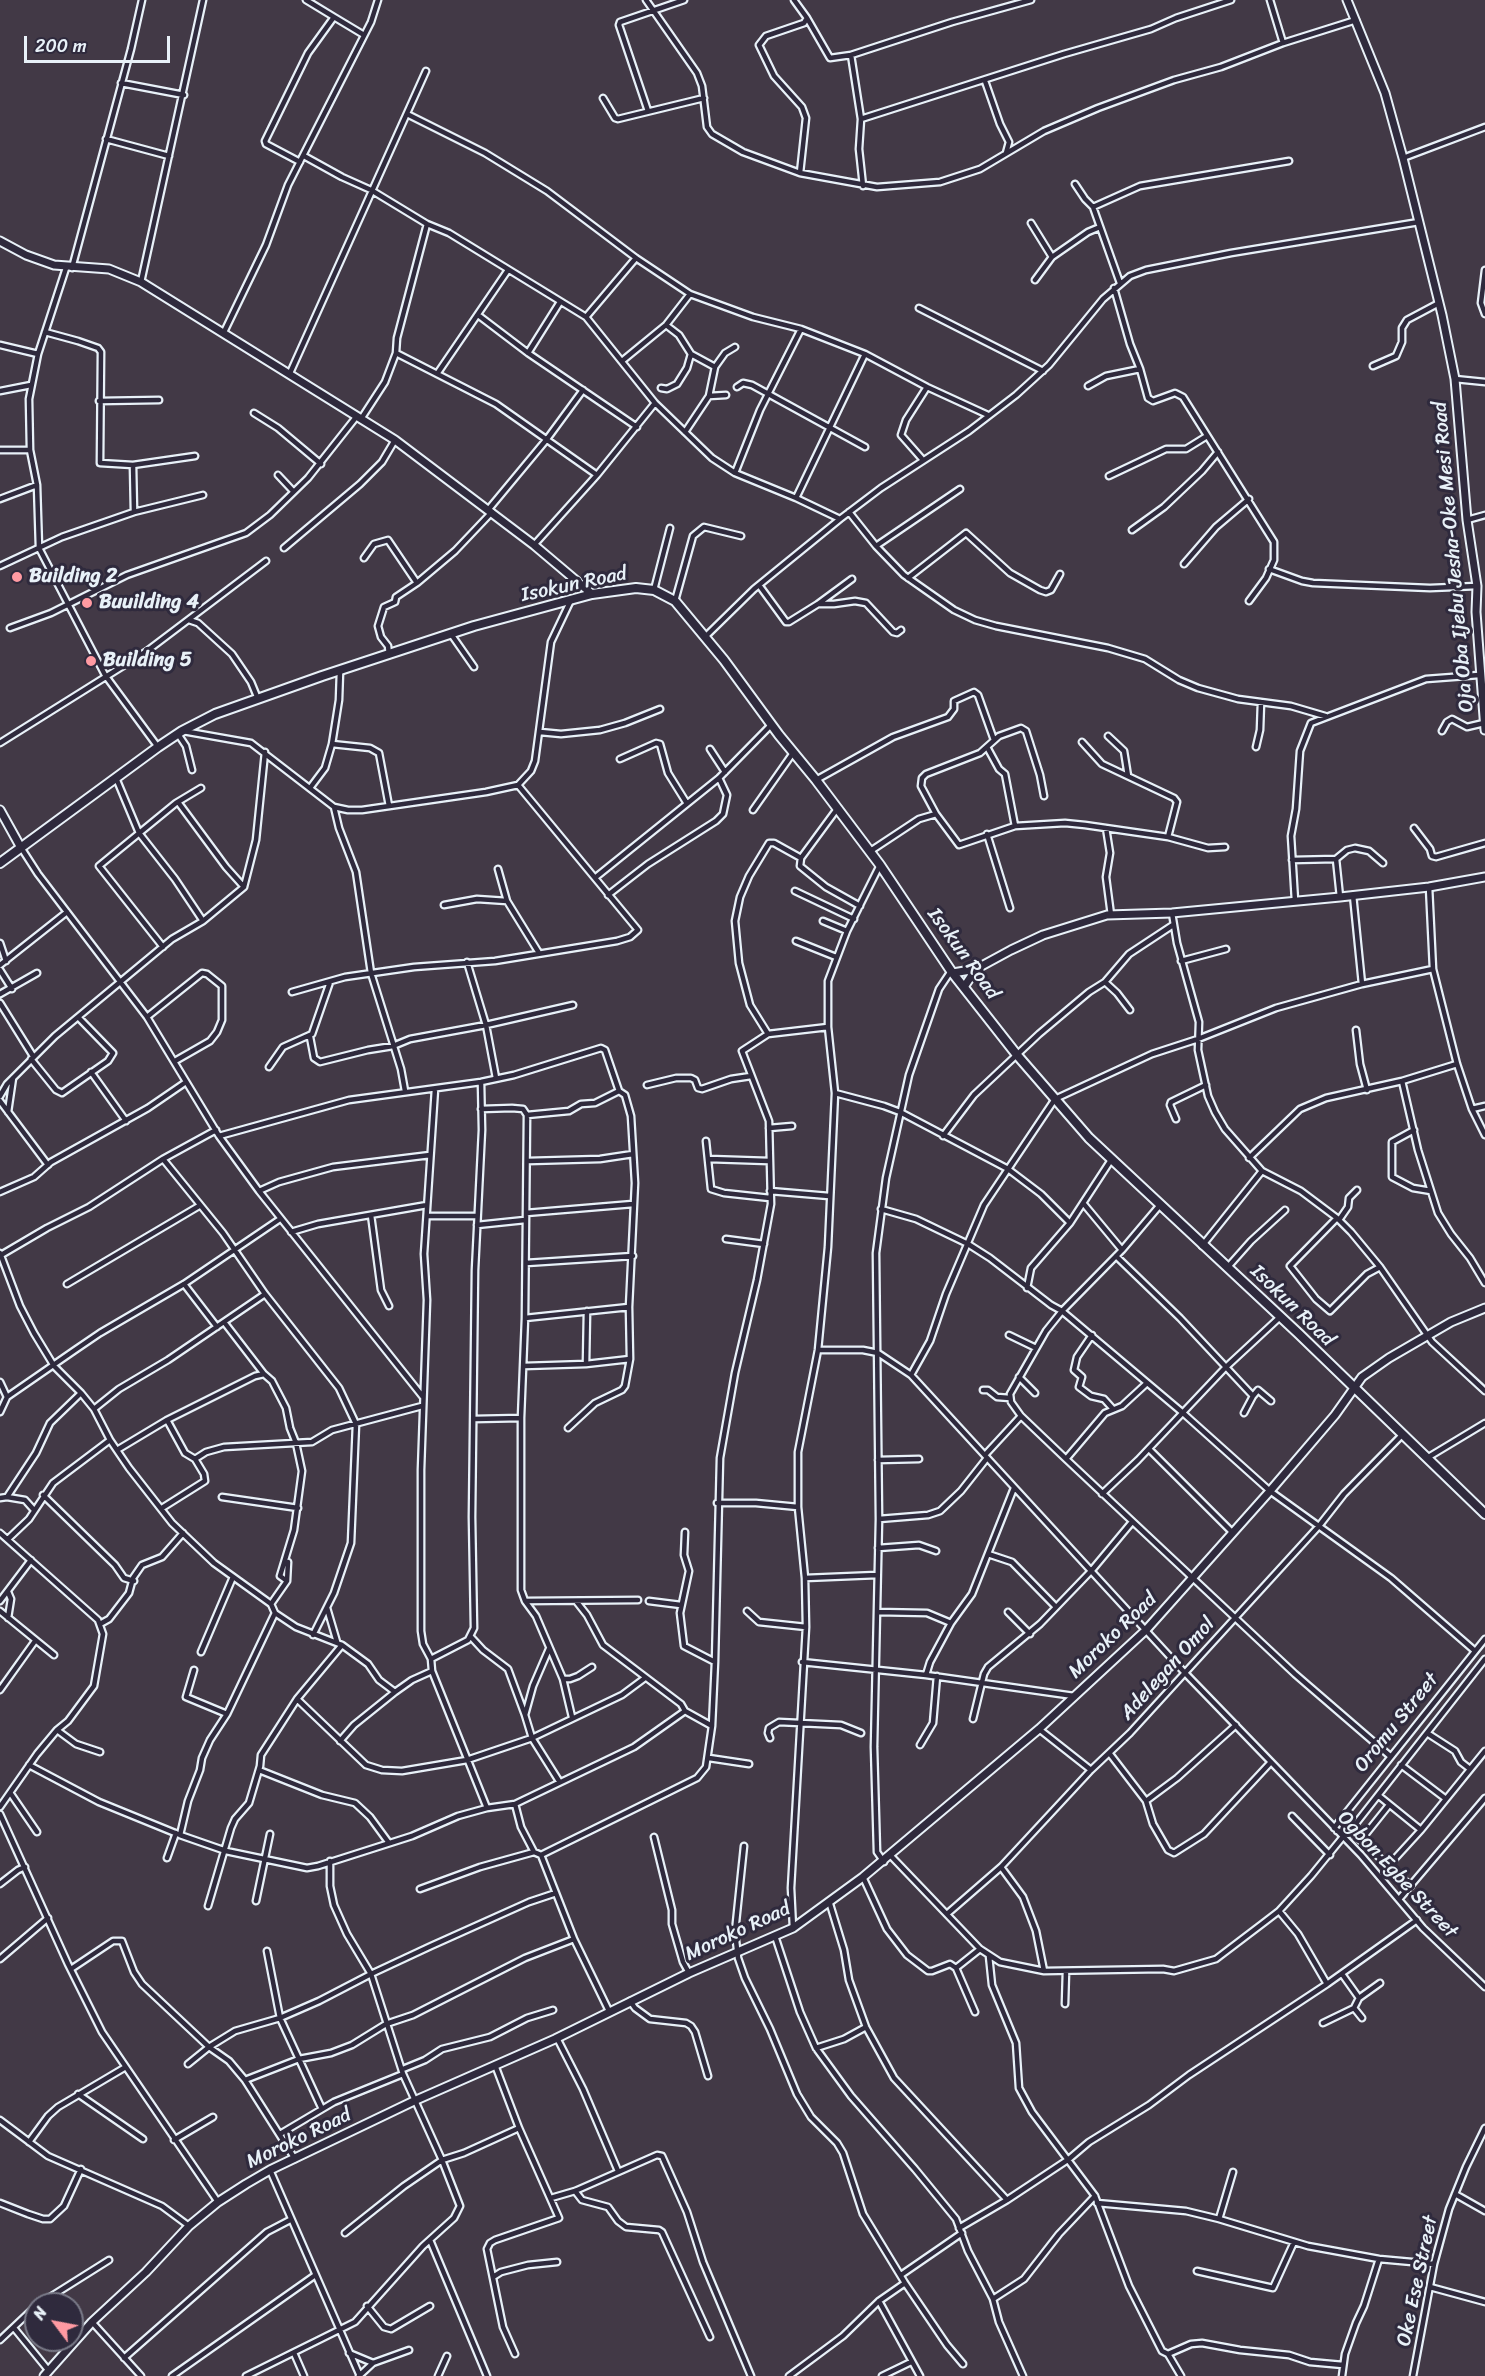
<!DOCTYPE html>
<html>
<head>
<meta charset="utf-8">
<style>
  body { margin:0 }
  #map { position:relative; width:1485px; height:2376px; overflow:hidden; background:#423946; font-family:Sriracha,sans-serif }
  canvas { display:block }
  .north { position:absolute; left:24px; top:2292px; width:60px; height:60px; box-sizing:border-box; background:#2f2a3d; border:2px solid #797a88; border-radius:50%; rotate:302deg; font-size:16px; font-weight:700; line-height:24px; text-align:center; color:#e8f1f8 }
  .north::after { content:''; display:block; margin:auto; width:21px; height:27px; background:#ff9aa2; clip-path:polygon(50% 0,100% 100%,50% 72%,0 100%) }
  .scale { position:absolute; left:24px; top:36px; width:146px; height:27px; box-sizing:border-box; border:3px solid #e8f1f8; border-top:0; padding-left:8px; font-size:18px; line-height:21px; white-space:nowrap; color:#e8f1f8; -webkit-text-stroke:4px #2f2a3d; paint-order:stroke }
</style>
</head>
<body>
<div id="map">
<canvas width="1485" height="2376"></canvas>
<div class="north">N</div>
<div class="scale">200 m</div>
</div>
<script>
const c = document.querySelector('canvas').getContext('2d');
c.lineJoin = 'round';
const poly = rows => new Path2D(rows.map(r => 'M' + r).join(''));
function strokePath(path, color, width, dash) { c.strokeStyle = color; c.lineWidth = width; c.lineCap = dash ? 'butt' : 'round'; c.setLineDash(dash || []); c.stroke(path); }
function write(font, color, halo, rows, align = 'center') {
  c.font = font + ' Sriracha,sans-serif'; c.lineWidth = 6; c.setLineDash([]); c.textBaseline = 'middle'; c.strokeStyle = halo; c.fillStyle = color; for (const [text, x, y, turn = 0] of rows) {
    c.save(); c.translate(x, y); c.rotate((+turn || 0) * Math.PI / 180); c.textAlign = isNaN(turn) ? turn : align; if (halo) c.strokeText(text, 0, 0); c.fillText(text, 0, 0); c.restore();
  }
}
const street = poly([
  [306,0,334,17],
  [646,0,697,73,702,86,707,127,712,134,743,152,800,173,877,187,940,182,980,169,1044,131,1098,108,1174,80,1221,67,1283,43,1356,20],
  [794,0,807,18,804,23,766,36,759,45,774,76,802,107,806,118,800,173],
  [1031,0,952,22,851,55,861,119,1064,54,1151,29,1176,18,1231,0],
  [1270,0,1283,43],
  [807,18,830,58,851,55],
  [985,81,1000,124,1009,142,1006,153],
  [121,83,184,95],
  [603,98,615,118,618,119,704,98],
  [648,111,619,25,620,22,684,0],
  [407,114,485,153,547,191,636,258,690,294,753,317,801,329,865,354,927,387,988,415],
  [861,119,859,149,863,186],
  [106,139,169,156],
  [304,156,342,177,371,190,427,224,449,233,586,317,655,403,712,458,735,473,796,498,840,519],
  [1403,158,1485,127],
  [300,162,266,144,265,141,308,53,334,17,364,35],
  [1075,184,1085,199,1093,207,1140,186,1289,161],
  [1093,207,1120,283],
  [1031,223,1052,257],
  [66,268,38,354,29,399,30,450,37,485,39,548,105,675,158,747],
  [72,268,131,49,142,0],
  [1485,270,1481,303,1485,314],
  [1035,280,1052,257,1088,232,1100,227],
  [141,282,203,0],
  [1114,288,1130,344,1140,369,1148,398,1153,401,1175,393,1183,397,1274,542,1274,560,1266,578,1249,601],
  [919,308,1043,371],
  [478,315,528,353,637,427],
  [586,317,636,258],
  [45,332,78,341,98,348,101,352,100,463,133,465,195,456],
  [224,332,266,245,288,185,371,22,378,0],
  [0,345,38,354],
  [396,353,496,404,597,475],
  [528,353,560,302],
  [691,354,715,367],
  [622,361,666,325,690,294],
  [1373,366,1396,356,1402,342,1402,328,1407,320,1439,303],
  [290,373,426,71],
  [437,374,508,270],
  [1455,379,1485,382],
  [1088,386,1106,376,1140,369],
  [737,387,743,383,752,385,865,447],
  [661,388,667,389,677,384,687,368,691,354,679,335,666,325],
  [0,391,31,385],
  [709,396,726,395],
  [99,401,159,400],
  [254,413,278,428,321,464],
  [361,419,385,382,396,353,397,338,427,224],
  [685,432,709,396,715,367,725,353,735,347],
  [0,450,30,450],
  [923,460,901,435,906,420,927,387],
  [133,465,134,512],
  [735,473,760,410,801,329],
  [278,475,293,491],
  [1109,476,1166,449,1186,449,1207,436],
  [796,498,865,354],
  [0,499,37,485],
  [488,510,547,439,583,390],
  [849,512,876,546,904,575,954,610,975,620,996,626,1108,648,1145,659,1179,680,1198,688,1238,699,1291,706,1325,716],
  [1467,520,1485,515],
  [1132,530,1164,507,1202,471,1218,452],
  [534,545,597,475,655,403],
  [876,546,960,489],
  [284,548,360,484,382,462,395,440],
  [364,558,374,544,388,540,417,583],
  [1184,564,1216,527,1249,499],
  [0,566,62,537,134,512,203,495],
  [1269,569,1302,581,1313,583,1430,588,1477,586],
  [908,578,966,533,1010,573,1040,590,1046,592,1051,590,1060,574],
  [759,585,786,622,789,622,818,604,834,604,855,601,866,603,893,632,897,633,901,630],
  [654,590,670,528],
  [675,601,693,536,704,527,741,536],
  [818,604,852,579],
  [189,620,198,623,232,654,251,682,258,699],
  [10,628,51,613,127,575,246,533,270,515,308,478,357,416],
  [451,634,474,667],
  [705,637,754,589,840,519,881,488,969,431,1016,395,1049,365,1103,299,1130,276,1146,270,1231,253,1419,222],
  [389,655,388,646,381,637,378,626,384,607,395,602,396,597,417,583,455,551,492,512],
  [183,731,251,743,334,807,348,810,362,810,486,792,518,785,531,771,535,761,551,642,571,600],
  [1442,731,1447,722,1452,719,1467,727,1484,723],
  [540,732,561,734,600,730,625,723,660,709],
  [178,734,186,746,192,770],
  [1108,736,1124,751,1128,776],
  [1082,742,1102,764,1174,798,1177,802,1168,837],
  [0,743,147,651,266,561],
  [332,744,370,748,379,753,389,806],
  [1256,747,1260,730,1261,702],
  [710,749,725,772],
  [620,759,656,743,660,744,668,773,686,802],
  [116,778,139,833,175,879,203,921],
  [816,780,893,737,948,717,954,709,954,701,974,692,978,695,994,740],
  [310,788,325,768,332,744,339,700,340,671],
  [178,802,226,867,244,887],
  [334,807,339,828,356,872,371,973,401,1069,405,1091],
  [837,809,801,858,800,866,826,887,860,906],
  [753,810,793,753],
  [936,814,959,845,1015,826,1005,774,999,769,987,747],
  [1015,826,1065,823,1085,825,1168,837,1208,848,1225,847],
  [1106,828,1110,853,1106,877,1111,915],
  [1414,828,1430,849,1432,856,1436,857,1485,843],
  [987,834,1010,908],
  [20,846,38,874,147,1017,219,1136,259,1191,423,1397],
  [869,852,919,819,936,814,921,786,922,778,926,774,980,753,999,736,1021,728,1026,731,1040,775,1044,796],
  [1336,859,1340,897],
  [1292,860,1336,859,1347,850,1355,848,1369,851,1383,863],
  [498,869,507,901,539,953],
  [596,877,719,778,772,724],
  [1429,887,1433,969,1457,1064,1472,1109,1485,1135],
  [795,891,854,919],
  [608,895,648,864,716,821,723,814,727,795,719,778],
  [1353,895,1362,984],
  [1295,901,1291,836,1296,809,1300,751,1311,723,1426,679,1479,675],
  [444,905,477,899,507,901],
  [1172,913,1177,943,1199,1022,1198,1050,1208,1096,1215,1112,1225,1129,1262,1171,1301,1191,1337,1218,1351,1232,1380,1267,1432,1342,1485,1391],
  [823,921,847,931],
  [796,941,836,957],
  [0,943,6,961],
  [163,947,99,866,176,803,201,788],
  [1181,961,1226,949],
  [467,962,486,1025,496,1078],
  [0,965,67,912],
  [0,970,12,989],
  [1105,982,1117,993,1130,1010],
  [292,992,345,977,414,967,495,961,617,941,630,937,638,930,518,785],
  [0,994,37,973],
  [0,1003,33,1056],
  [147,1017,202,973,207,974,222,986,222,1020,217,1032,210,1041,175,1061],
  [1356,1030,1360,1064,1367,1090],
  [768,1034,750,1005,739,963,735,921,740,897,749,876,769,843,774,843,801,858],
  [310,1037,314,1058,320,1062,368,1050,393,1046,410,1039,486,1025,573,1005],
  [31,1059,56,1090,62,1093,108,1061,113,1053,78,1017],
  [269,1067,283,1047,312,1034,330,982],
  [91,1072,126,1121],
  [1402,1081,1418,1150,1438,1213,1451,1234,1470,1258,1485,1283],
  [647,1085,676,1078,691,1078,695,1080,698,1088,702,1089,731,1079,751,1076],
  [435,1089,424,1254,427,1300,421,1470,421,1631,423,1644,431,1659,432,1671,487,1808],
  [835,1093,884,1106,900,1112,1008,1169,1041,1194,1070,1223],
  [0,1096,7,1084,55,1036,172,939,203,921,244,887,256,840,265,752],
  [0,1101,48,1165],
  [481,1109,512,1108,523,1109,527,1115,569,1111,581,1104,595,1103,619,1091],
  [1472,1109,1485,1106],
  [8,1112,13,1078],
  [527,1115,525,1318,521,1418,521,1590,525,1601,536,1616,563,1679,572,1717],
  [1176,1119,1170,1105,1171,1102,1206,1085],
  [769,1128,792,1126],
  [1414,1130,1392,1142,1392,1177,1413,1188,1431,1191],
  [219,1136,349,1100,481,1082,514,1075,601,1048,605,1050,619,1091,625,1095,631,1116,635,1183,629,1307,630,1359,625,1386,622,1390,595,1403,568,1428],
  [943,1136,974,1095,1039,1034,1089,992,1105,982,1129,954,1173,925],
  [706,1141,711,1189,724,1193,770,1198],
  [1249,1158,1300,1109,1326,1098,1402,1081,1457,1064],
  [163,1159,223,1233,265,1294,339,1388,356,1424,351,1543,334,1593,313,1635],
  [709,1159,769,1161],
  [528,1161,600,1159,633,1154],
  [259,1191,279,1182,333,1167,430,1155],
  [770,1191,829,1196],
  [0,1192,34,1177,51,1162,148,1108,186,1082],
  [1083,1203,1122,1250],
  [1160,1205,1122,1250,1062,1311,1046,1331,1010,1394,1011,1402,1021,1416,1066,1459,1295,1674,1390,1756],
  [881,1209,916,1219,968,1244,990,1258,1051,1305,1062,1311,1183,1413,1270,1491,1391,1578,1475,1651],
  [526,1213,633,1204],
  [371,1215,381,1290,389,1306],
  [427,1216,477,1216],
  [1337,1218,1290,1266,1316,1299,1330,1311,1367,1274,1380,1267],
  [1339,1220,1348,1207,1349,1198,1357,1190],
  [477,1225,525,1220],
  [291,1232,318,1224,427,1205],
  [726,1239,764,1244],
  [1202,1246,1262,1171],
  [0,1253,20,1306,34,1333,54,1366,81,1393,94,1409,110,1440,129,1468,172,1523,214,1563,271,1604,275,1613,296,1627,342,1645,368,1664,379,1680,395,1692],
  [1,1255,47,1228,89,1207,163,1159,216,1130],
  [1116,1256,1180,1318,1253,1396,1244,1413],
  [526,1263,633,1256],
  [1227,1268,1251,1241,1285,1210],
  [67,1284,199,1206],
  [184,1284,217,1327],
  [1027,1288,1031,1268,1070,1223,1111,1160],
  [525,1318,629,1307],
  [224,1322,264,1374,272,1381,286,1408,290,1428,296,1443,302,1471,294,1530,280,1576,287,1581],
  [1009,1335,1036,1348],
  [1092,1335,1077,1357,1074,1370,1082,1377,1079,1387,1091,1396,1104,1399,1113,1409],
  [818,1350,863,1350,878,1353,911,1375,1185,1673,1361,1855,1423,1928,1485,1987],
  [586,1364,587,1311],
  [524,1366,586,1364,630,1359],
  [911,1375,930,1341,946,1294,984,1205,1055,1099,1152,1054,1198,1039,1276,1008,1362,984,1433,969],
  [1019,1377,1035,1393],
  [0,1382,7,1397],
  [983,1390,988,1390,997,1397,1010,1398],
  [1253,1396,1258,1390,1271,1401],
  [94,1409,119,1389,168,1360,265,1294],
  [0,1412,7,1397,75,1350,100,1333,184,1284,280,1219],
  [474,1419,521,1418],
  [1149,1449,1233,1533],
  [117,1450,167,1420,255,1376,264,1374],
  [985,1455,1021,1416],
  [1427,1458,1485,1423],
  [195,1459,206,1452,224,1447,312,1442,332,1430,422,1406],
  [1066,1459,1105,1413,1122,1406,1147,1383],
  [878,1460,919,1459],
  [1102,1494,1138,1460,1225,1368,1280,1317],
  [43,1495,115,1565,124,1578,134,1581],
  [7,1497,36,1453,50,1423,81,1393],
  [222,1497,298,1508],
  [0,1498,7,1497,25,1500,34,1510],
  [717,1503,756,1503,798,1507],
  [162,1508,205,1481,204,1474,195,1459,185,1453,167,1420],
  [879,1519,928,1515,940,1511,961,1491,987,1458],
  [685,1532,684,1555,689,1571,680,1613,684,1646,715,1662],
  [0,1533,98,1620,103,1634,94,1686,68,1721,57,1730,37,1754,0,1807],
  [8,1539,29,1519,53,1483,110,1440],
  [878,1548,919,1545,936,1551],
  [988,1554,1012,1562,1056,1607],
  [805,1578,877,1575],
  [8,1592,11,1599,8,1618],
  [0,1601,31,1560],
  [525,1601,638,1600],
  [576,1601,587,1615,603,1645,681,1704,685,1711,712,1726],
  [649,1601,681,1605],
  [271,1604,287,1581,288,1562],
  [327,1608,337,1642],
  [0,1611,54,1655],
  [747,1611,759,1622,806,1627],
  [877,1612,927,1613,951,1623],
  [1008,1612,1030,1634],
  [100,1624,109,1619,129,1593,133,1578,142,1565,162,1557,183,1533],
  [471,1637,483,1650,508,1669,525,1715],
  [549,1649,533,1686,525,1715,532,1738,559,1781],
  [201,1652,233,1577],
  [431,1659,468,1640,474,1628,472,1517,475,1270,482,1130,481,1082],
  [802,1662,926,1675,1074,1696],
  [194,1670,186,1697,227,1714],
  [926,1675,930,1662,951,1623,972,1594,1014,1488],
  [563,1679,570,1679,578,1676,592,1667],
  [0,1690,35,1641],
  [297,1699,366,1765,382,1770,402,1771,467,1760,532,1738,622,1695,645,1678],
  [973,1719,984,1674,988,1667,1040,1624,1092,1570,1132,1522],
  [1039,1729,1091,1770],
  [57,1730,76,1744,100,1752],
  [1427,1733,1455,1751,1461,1762,1470,1769],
  [770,1738,768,1733,769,1728,779,1722,841,1725,861,1733],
  [340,1741,354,1725,395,1692,412,1680,432,1671],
  [920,1745,933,1723,937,1676],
  [1110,1754,1146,1801,1153,1824,1168,1850,1174,1853,1204,1834,1271,1762],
  [709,1758,749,1764],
  [29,1765,99,1802,180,1835,226,1851,307,1868,318,1866,412,1836,458,1816,487,1808,515,1804,634,1747,685,1711],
  [1401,1765,1446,1799],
  [259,1770,322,1795,355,1803,370,1817,389,1843],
  [11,1794,37,1832],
  [1379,1796,1421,1830],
  [1146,1801,1177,1778,1236,1725],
  [515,1804,521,1827,534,1852,541,1855,574,1939,609,2011],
  [0,1814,68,1964,102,2032,218,2202],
  [1292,1816,1330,1855],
  [1334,1828,1485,1639],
  [1337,1831,1350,1831,1411,1886],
  [1350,1831,1485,1659],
  [180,1835,188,1801,200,1770,202,1758,210,1740,227,1714,275,1613],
  [654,1837,672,1910,672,1924,683,1962,689,1973],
  [1361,1840,1389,1805],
  [744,1846,735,1932,738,1958,745,1978,770,2029,797,2094,811,2117,837,2143,843,2153,863,2214,905,2283,947,2345,963,2364],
  [541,1855,697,1778,706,1767,712,1726,715,1662,720,1458,735,1373,757,1280,771,1204,769,1121,742,1051,768,1034,828,1027],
  [891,1856,980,1949,1000,1962,1044,1971,1163,1969,1174,1971,1216,1959,1266,1921,1279,1911,1311,1876,1342,1838],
  [167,1858,176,1833],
  [884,1862,877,1852,874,1747,879,1519,876,1253,886,1178,909,1075,939,989,951,971],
  [1389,1865,1421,1830,1485,1751],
  [1001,1867,1023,1897,1036,1931,1044,1971],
  [863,1877,887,1929,907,1955,928,1971,932,1971,950,1964,956,1968],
  [0,1884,18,1870,25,1867],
  [420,1889,480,1867,534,1852],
  [1400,1898,1485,1798],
  [256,1901,270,1834],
  [829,1901,844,1950,849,1980,866,2027,894,2078,1007,2200],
  [208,1906,231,1828,235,1819,249,1803,260,1766,261,1755,297,1699,342,1645],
  [1279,1911,1298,1934,1327,1984],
  [947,1914,1001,1867,1091,1770,1130,1733,1319,1526,1344,1494,1402,1435],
  [793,1928,791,1888,806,1627,805,1578,798,1507,798,1452,818,1350,828,1247,835,1093,828,1027,828,981,847,931,880,865],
  [775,1936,800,2012,816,2048,851,2096,915,2169,956,2219,968,2251,993,2299,999,2322,1023,2376],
  [267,1951,280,2018,322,2109],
  [989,1956,992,1985,1016,2043,1019,2088,1032,2112,1095,2196,1129,2286,1162,2351,1168,2354,1181,2376],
  [0,1959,48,1918],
  [71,1969,113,1941,122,1941,134,1972,142,1984,209,2047,229,2061,245,2080,295,2159],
  [1342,1974,1359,1998,1354,2008],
  [1359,1998,1380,1983],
  [630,2001,635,2008,650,2019,686,2023,691,2026,695,2032,708,2076],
  [1065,2004,1066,1971],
  [975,2012,956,1968,980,1949],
  [1323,2023,1354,2008,1362,2018],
  [557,2038,583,2089,618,2171],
  [816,2048,844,2039,866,2027],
  [188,2064,209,2047,235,2031,280,2018,319,2001,371,1974,431,1946,529,1902,556,1893],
  [495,2065,519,2128,559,2218,495,2240,490,2243,487,2249,503,2327,515,2354],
  [403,2069,425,2060,442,2049,490,2037,527,2018,553,2010],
  [245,2080,299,2059,331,2053,352,2045,386,2024,413,2015,525,1958,574,1939],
  [78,2094,143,2139],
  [0,2120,48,2156,162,2206,189,2226],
  [280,2134,334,2102,403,2074],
  [174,2140,213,2117],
  [29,2142,48,2116,58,2107,124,2068],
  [270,2170,360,2376],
  [575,2191,582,2200,608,2207,618,2221,626,2227,659,2230,662,2232,710,2337],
  [1455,2194,1485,2211],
  [551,2198,575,2191,657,2155,662,2156,687,2212,703,2262,751,2376],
  [0,2203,28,2214,43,2219,50,2219,64,2206,81,2169],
  [1097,2203,1186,2211,1219,2219,1308,2246,1379,2259,1434,2264],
  [1219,2219,1233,2172],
  [959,2228,1007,2200,1069,2159,1089,2142,1149,2105,1189,2075,1327,1984,1417,1920],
  [345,2233,404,2186,442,2160,464,2153,519,2128],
  [430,2240,487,2376],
  [1197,2271,1273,2288,1294,2242],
  [901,2275,962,2233],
  [493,2277,501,2272,528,2265,557,2262],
  [1430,2287,1485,2302],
  [993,2299,1024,2279,1059,2234,1095,2196],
  [879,2301,920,2376],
  [39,2304,109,2260],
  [367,2306,384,2327,391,2329,430,2306],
  [92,2322,141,2376],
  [14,2328,49,2371],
  [0,2340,36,2306],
  [294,2353,304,2376],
  [349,2353,373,2363],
  [1168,2354,1191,2344,1202,2343,1240,2350,1289,2355,1310,2362,1343,2365],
  [124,2358,267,2232,290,2220],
  [172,2376,314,2276],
  [246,2376,355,2322,423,2246,454,2218,460,2206,442,2160,403,2074,371,1974,347,1934,334,1905,330,1886,330,1861],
  [359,2376,373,2363,409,2350],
  [438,2376,447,2356],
  [789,2376,843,2336,879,2301,905,2283],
  [882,2376,911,2362],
  [1342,2376,1345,2354,1356,2323,1364,2306,1379,2259],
  [1413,2376,1434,2264,1449,2209,1466,2167,1485,2128]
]);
const secondary = poly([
  [1347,0,1385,93,1403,158,1442,315,1455,379,1467,520,1477,586,1476,612,1485,730],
  [0,241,26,255,54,265,109,269,141,282,395,440,534,545,592,594],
  [0,810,20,846],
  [953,973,976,969,1011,950,1043,935,1107,915,1172,913,1340,897,1429,887,1485,877],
  [964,987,976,969],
  [44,2376,92,2322,146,2272,189,2226,218,2202,246,2184,270,2170,414,2101,555,2039,689,1973,793,1928,863,1877,1039,1729,1146,1630,1270,1491,1335,1415,1362,1377,1389,1358,1451,1322,1485,1308]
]);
const primary = poly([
  [0,863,158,747,182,731,215,714,322,676,474,626,592,594,636,588,654,590,675,601,724,660,779,735,816,780,880,865,951,971,1017,1055,1089,1138,1299,1334,1485,1514]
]);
strokePath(street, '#e8f1f8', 9);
strokePath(secondary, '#e8f1f8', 11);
strokePath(primary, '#e8f1f8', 12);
strokePath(street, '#2f2a3d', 4.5);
strokePath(secondary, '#2f2a3d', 7);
strokePath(primary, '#2f2a3d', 8);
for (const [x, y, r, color] of [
  [17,577,6,"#ff9aa2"],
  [87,603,6,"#ff9aa2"],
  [91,661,6,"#ff9aa2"]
]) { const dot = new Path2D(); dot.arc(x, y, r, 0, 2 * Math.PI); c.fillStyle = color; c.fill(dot); strokePath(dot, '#2f2a3d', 2); }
write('20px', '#e8f1f8', '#2f2a3d', [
  ["Oja Oba Ijebu Jesha-Oke Mesi Road",1454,557,-95],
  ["Isokun Road",574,585,-12],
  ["Isokun Road",963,954,54],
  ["Isokun Road",1292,1306,44],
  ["Moroko Road",1113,1636,-44],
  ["Adelegan Omol",1168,1669,-48],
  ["Oromu Street",1397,1723,-51],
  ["Ogbon Egbe Street",1397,1875,47],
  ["Moroko Road",738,1932,-25],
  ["Moroko Road",299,2139,-26],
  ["Oke Ese Street",1418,2281,-78]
]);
write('bold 20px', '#e8f1f8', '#2f2a3d', [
  ["Building 2",29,577],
  ["Buuilding 4",99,603],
  ["Building 5",103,661]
], 'left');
</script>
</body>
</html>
